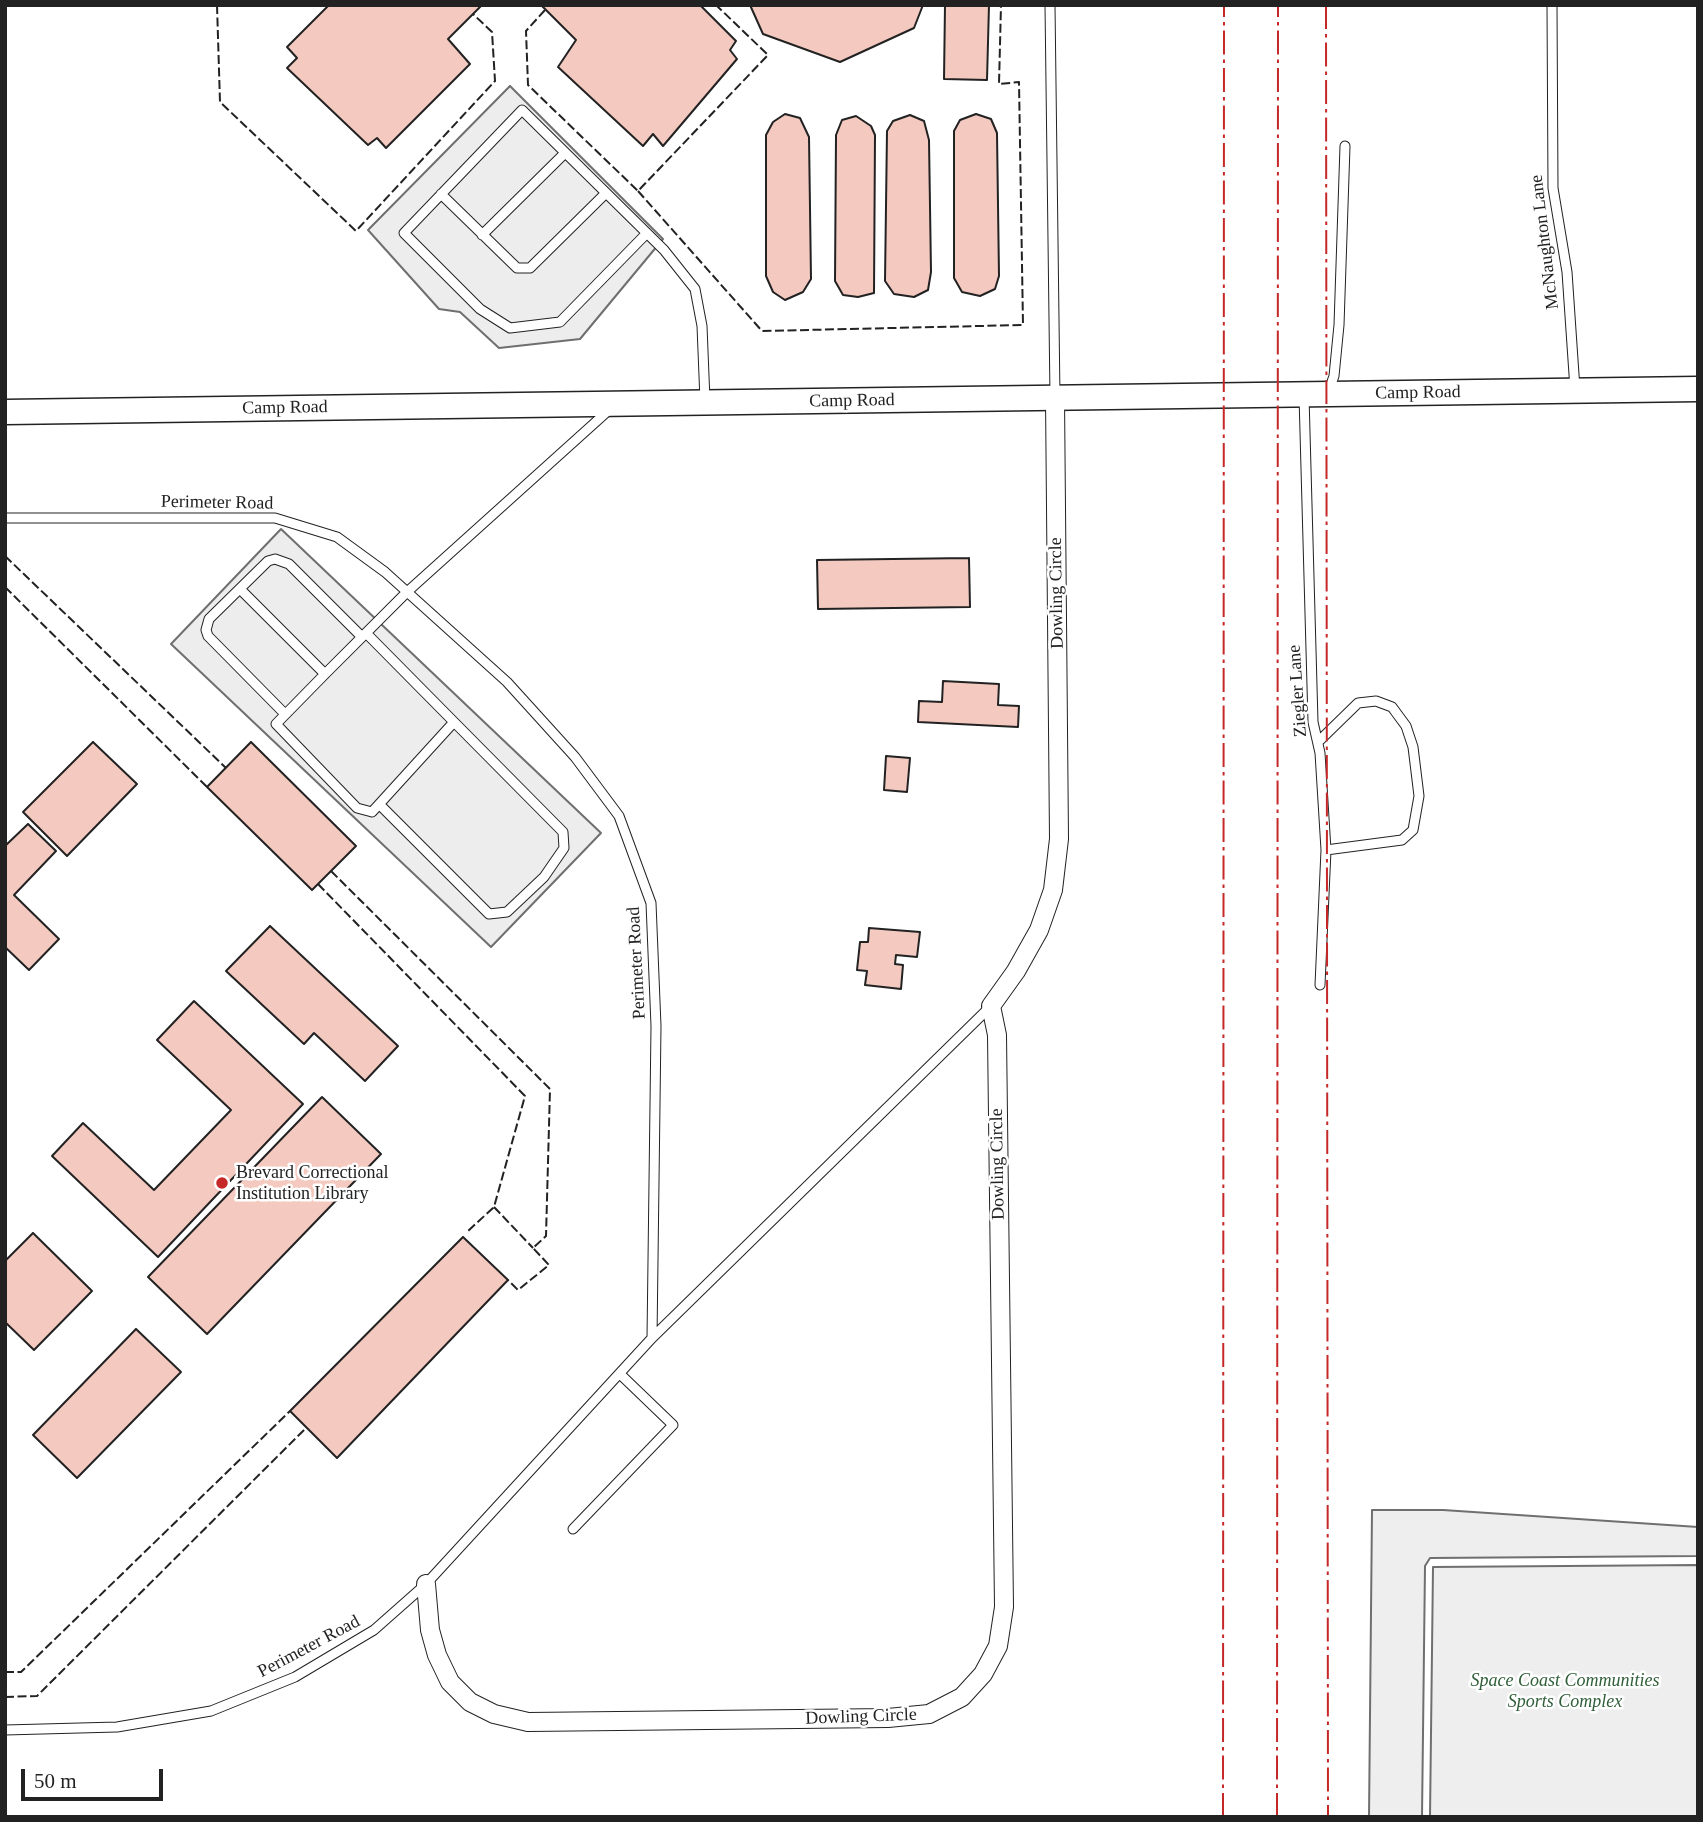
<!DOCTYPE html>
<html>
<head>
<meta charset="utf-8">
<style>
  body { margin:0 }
  #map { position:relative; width:1703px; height:1822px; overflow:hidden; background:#fff; font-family:"Times New Roman",serif }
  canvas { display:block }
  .frame { position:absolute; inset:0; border:7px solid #222; pointer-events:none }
  .scale { position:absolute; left:21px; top:1769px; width:142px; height:32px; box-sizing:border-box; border:4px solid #222; border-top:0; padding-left:9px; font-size:21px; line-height:24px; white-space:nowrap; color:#222; -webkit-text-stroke:5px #fff; paint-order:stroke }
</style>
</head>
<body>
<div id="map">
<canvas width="1703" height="1822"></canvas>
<div class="frame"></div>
<div class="scale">50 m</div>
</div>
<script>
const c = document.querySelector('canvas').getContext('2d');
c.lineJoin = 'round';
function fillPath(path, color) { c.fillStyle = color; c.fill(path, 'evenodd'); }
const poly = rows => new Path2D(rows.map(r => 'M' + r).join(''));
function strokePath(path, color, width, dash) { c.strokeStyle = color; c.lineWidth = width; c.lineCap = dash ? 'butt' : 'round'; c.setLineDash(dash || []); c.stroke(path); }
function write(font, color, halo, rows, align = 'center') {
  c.font = font + ' "Times New Roman",serif'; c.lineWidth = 5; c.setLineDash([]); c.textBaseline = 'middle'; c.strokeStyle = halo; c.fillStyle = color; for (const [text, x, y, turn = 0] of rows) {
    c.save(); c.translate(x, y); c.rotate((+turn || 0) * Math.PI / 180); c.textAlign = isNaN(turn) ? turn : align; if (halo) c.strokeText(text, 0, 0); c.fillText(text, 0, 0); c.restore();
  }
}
const green = poly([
  [1372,1510,1443,1510,1698,1527,1698,1556,1430,1558,1425,1566,1422,1817,1369,1817,1372,1510],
  [1698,1565,1698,1817,1430,1817,1433,1567,1698,1565]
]);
fillPath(green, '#eee');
strokePath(green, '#6f6f6f', 2);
const parking = poly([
  [510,86,663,239,580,339,499,348,460,312,439,309,368,230,510,86],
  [281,529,601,833,491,947,171,644,281,529]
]);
fillPath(parking, '#ededed');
strokePath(parking, '#6f6f6f', 2);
const building = poly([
  [329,5,482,5,448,39,470,64,386,148,377,138,368,145,287,68,297,58,287,47,329,5],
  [541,5,700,5,736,41,730,50,737,59,663,146,653,134,643,146,558,67,576,40,541,5],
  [750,5,923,5,914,28,840,62,763,34,750,5],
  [945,5,989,5,987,80,944,79,945,5],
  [785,114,800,118,809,137,811,279,803,292,785,300,773,292,766,276,766,135,773,122,785,114],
  [976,114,991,119,997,133,999,276,995,289,980,296,962,292,954,278,954,131,960,120,976,114],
  [910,115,924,121,929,140,931,272,928,290,914,297,894,294,885,281,887,131,893,121,910,115],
  [856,116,871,126,875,135,874,293,858,297,843,295,835,281,836,135,842,120,856,116],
  [969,558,970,607,818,609,817,560,969,558],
  [943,681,999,684,998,705,1019,706,1018,727,918,722,919,701,942,702,943,681],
  [93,742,137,784,67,856,23,812,93,742],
  [251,742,356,846,312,890,207,787,251,742],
  [886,756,910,758,907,792,884,790,886,756],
  [28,824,56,851,14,895,59,939,29,970,5,947,5,846,28,824],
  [270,926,398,1046,365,1081,314,1033,304,1044,226,971,270,926],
  [869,928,920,932,917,957,896,955,895,964,903,965,901,989,865,985,867,971,857,970,860,942,868,942,869,928],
  [194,1001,303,1104,158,1257,52,1156,83,1123,154,1190,231,1110,157,1040,194,1001],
  [322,1097,381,1154,207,1334,148,1277,322,1097],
  [33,1233,92,1291,34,1350,5,1322,5,1261,33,1233],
  [463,1237,508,1280,337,1458,290,1411,463,1237],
  [136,1329,181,1372,77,1478,33,1435,136,1329]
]);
fillPath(building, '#f3c9c0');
strokePath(building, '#222', 2);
const lane = poly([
  [1050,5,1055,397],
  [1552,5,1553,188,1567,272,1575,389],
  [441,194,517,268,530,268,606,193],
  [647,233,560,322,510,328,480,309,404,233,522,110,664,250,695,289,702,326,705,401],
  [482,235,565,153],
  [1328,393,1334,376,1339,325,1345,146],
  [1304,396,1313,722,1320,753,1326,850,1320,985],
  [5,518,275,518,337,537,385,572,507,682,575,757,619,816,651,903,656,1026,652,1338],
  [240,589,325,674],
  [366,633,454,722,372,812,357,808,276,724,325,674,407,592,609,410],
  [285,714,208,636,206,630,209,619,268,561,275,559,289,564,362,637],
  [1318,742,1358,703,1376,701,1392,707,1406,726,1413,747,1419,796,1413,830,1402,840,1326,850],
  [380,805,489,914,507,912,544,877,564,848,563,832,454,722],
  [573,1529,673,1425,620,1374],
  [5,1730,117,1727,211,1711,295,1677,374,1630,426,1584,652,1338,990,1007]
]);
const street = poly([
  [426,1584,430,1630,437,1655,450,1682,470,1702,494,1714,528,1722,888,1718,929,1714,962,1697,983,1674,998,1646,1004,1607,997,1035,991,1006,1016,971,1039,930,1053,890,1059,839,1055,398]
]);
const secondary = poly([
  [5,412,1698,389]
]);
strokePath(lane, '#222', 11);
strokePath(street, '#222', 20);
strokePath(secondary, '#222', 27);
strokePath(lane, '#fff', 9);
strokePath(street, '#fff', 18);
strokePath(secondary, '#fff', 24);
strokePath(poly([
  [217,5,220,102,356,231,495,81,492,32,473,14],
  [545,10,526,31,528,85,638,191,768,55,716,5],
  [638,191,762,331,1023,325,1019,82,999,84,1001,5],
  [5,556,226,768],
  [5,587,207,787],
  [331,871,550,1089,546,1236,533,1248,549,1265,518,1290,508,1280],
  [318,884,525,1096,494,1207,468,1231],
  [494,1207,533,1248],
  [5,1672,21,1672,290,1411],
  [5,1697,37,1696,306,1428]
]), '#222', 2, [9, 3.5]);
strokePath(poly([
  [1326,5,1328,1817],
  [1223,1817,1224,5],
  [1277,1817,1278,5]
]), '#c62828', 2, [24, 5, 3.5, 5]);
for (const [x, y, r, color] of [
  [222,1183,7,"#c62828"]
]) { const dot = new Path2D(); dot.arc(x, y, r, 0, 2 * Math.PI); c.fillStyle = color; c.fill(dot); strokePath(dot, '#fff', 2.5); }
write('18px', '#222', '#fff', [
  ["McNaughton Lane",1545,242,-97],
  ["Camp Road",1418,393,-1],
  ["Camp Road",852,401,-1],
  ["Camp Road",285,408,-1],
  ["Perimeter Road",217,503,1],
  ["Dowling Circle",1057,593,-91],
  ["Ziegler Lane",1298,691,-94],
  ["Perimeter Road",637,963,-93],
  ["Dowling Circle",998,1164,-91],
  ["Perimeter Road",309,1647,-28],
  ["Dowling Circle",861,1717,-2]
]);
write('18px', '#222', '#fff', [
  ["Brevard Correctional",236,1173],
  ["Institution Library",236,1194]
], 'left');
write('italic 18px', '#2f5e38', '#fff', [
  ["Space Coast Communities",1565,1681],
  ["Sports Complex",1565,1702]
]);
</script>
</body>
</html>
